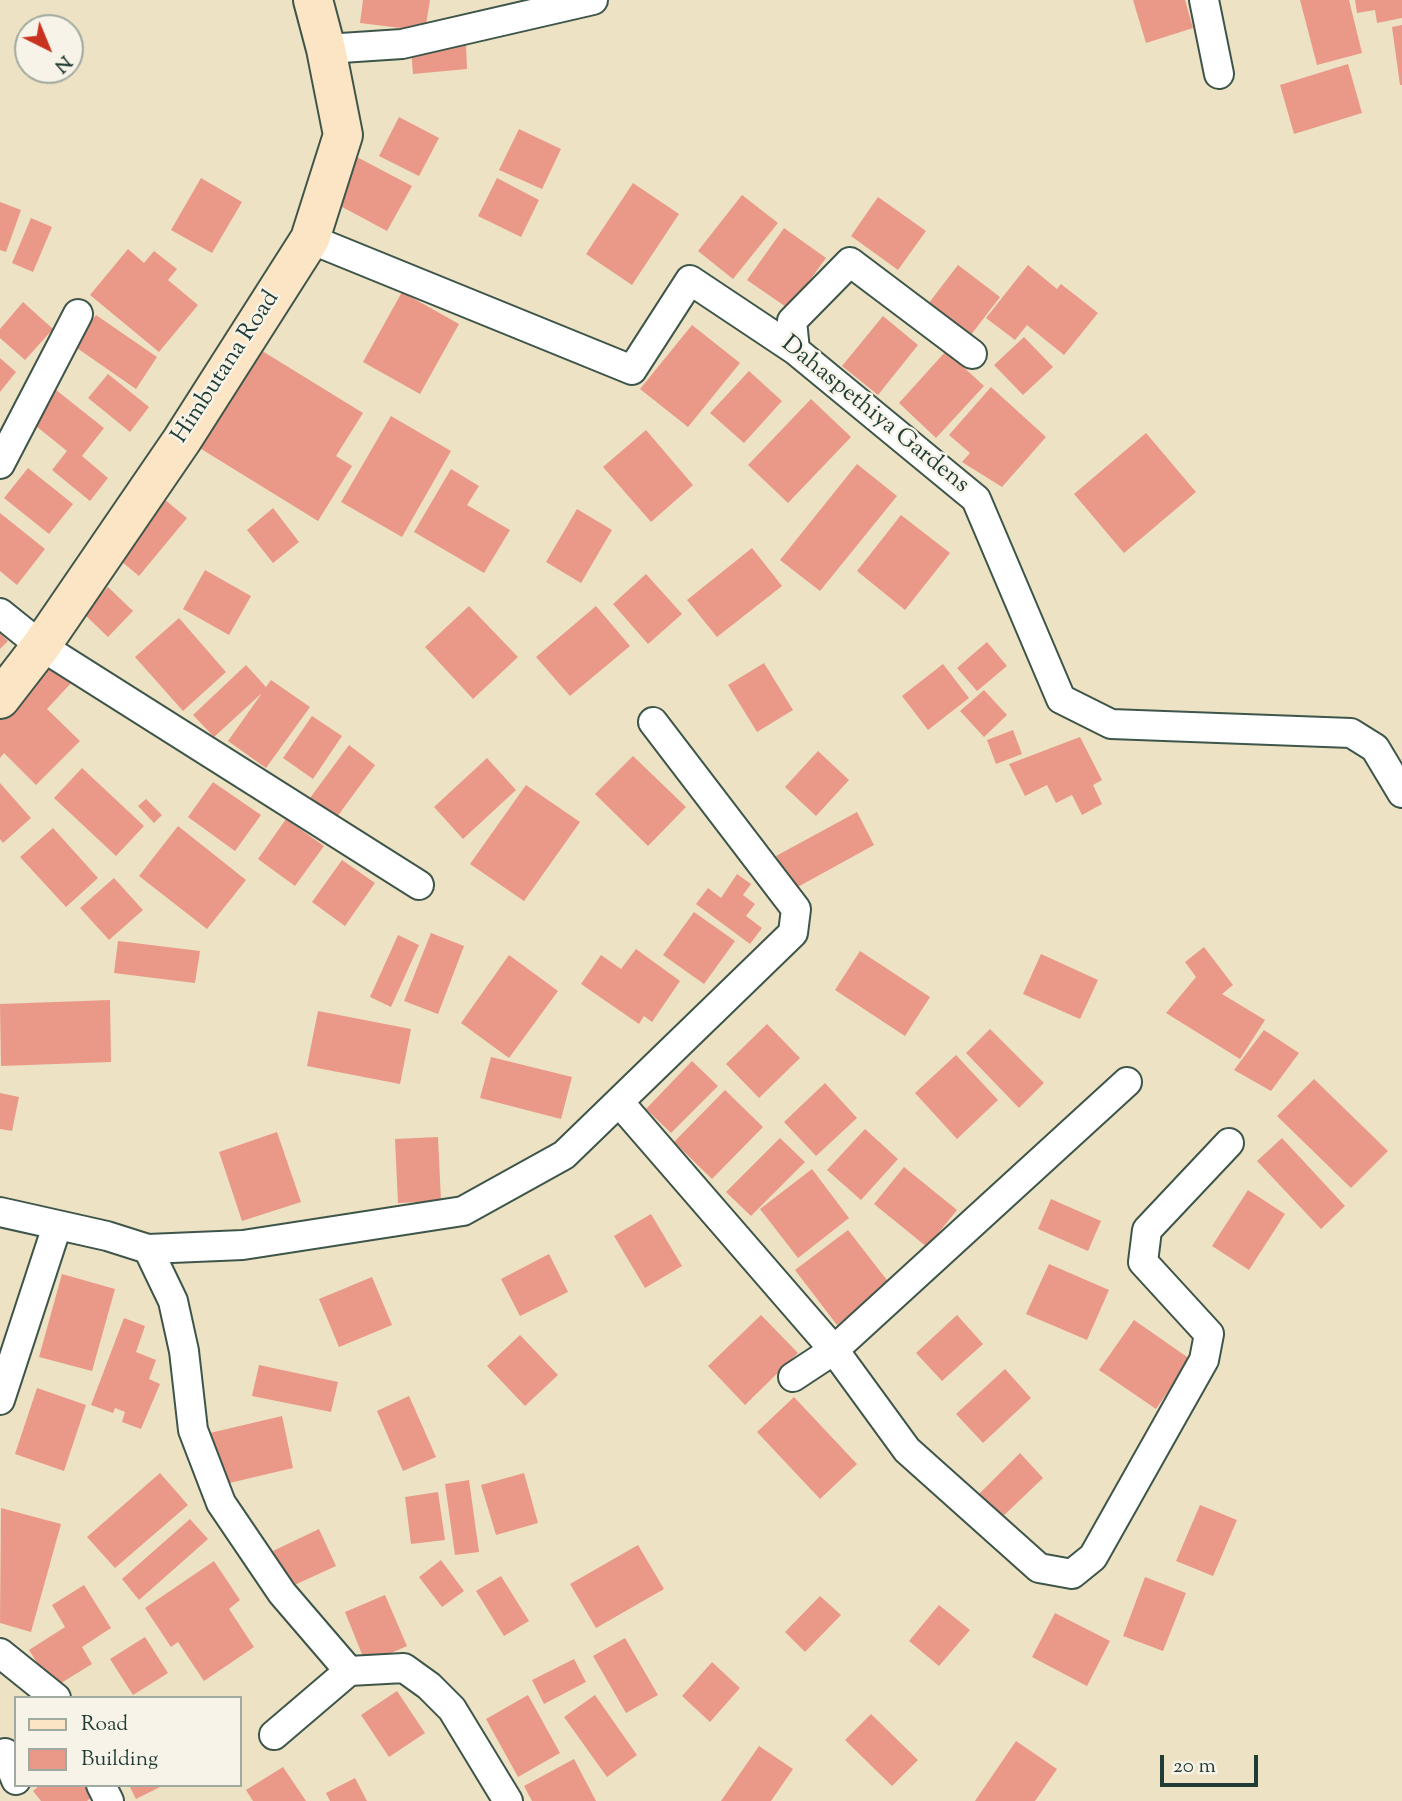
<!DOCTYPE html>
<html>
<head>
<meta charset="utf-8">
<style>
  body { margin:0 }
  #map { position:relative; width:1402px; height:1801px; overflow:hidden; background:#ede2c4; font-family:"Sorts Mill Goudy",serif }
  canvas { display:block }
  .legend { position:absolute; left:14px; top:1696px; width:228px; height:91px; box-sizing:border-box; background:#f7f3e8; border:2px solid #a1aaa0; margin:0; padding:9px 12px; list-style:none; font-size:21px; color:#1f3d34 }
  .legend li { display:flex; align-items:center; gap:14px; height:35px }
  .legend b { width:35px; border:2px solid #a1aaa0 }
  .north { position:absolute; left:14px; top:14px; width:70px; height:70px; box-sizing:border-box; background:#f7f3e8; border:2px solid #a1aaa0; border-radius:50%; rotate:137deg; font-size:19px; font-weight:700; line-height:28px; text-align:center; color:#1f3d34 }
  .north::after { content:''; display:block; margin:auto; width:24px; height:32px; background:#c8321e; clip-path:polygon(50% 0,100% 100%,50% 72%,0 100%) }
  .scale { position:absolute; left:1160px; top:1755px; width:98px; height:32px; box-sizing:border-box; border:4px solid #1f3d34; border-top:0; padding-left:9px; font-size:21px; line-height:24px; white-space:nowrap; color:#1f3d34; -webkit-text-stroke:5px #f7f3e8; paint-order:stroke }
</style>
</head>
<body>
<div id="map">
<canvas width="1402" height="1801"></canvas>
<ul class="legend">
<li><b style="height:9px;background:#fce5c4"></b>Road</li>
<li><b style="height:19px;background:#ea9989"></b>Building</li>
</ul>
<div class="north">N</div>
<div class="scale">20 m</div>
</div>
<script>
const c = document.querySelector('canvas').getContext('2d');
c.lineJoin = 'round';
function fillPath(path, color) { c.fillStyle = color; c.fill(path, 'evenodd'); }
const poly = rows => new Path2D(rows.map(r => 'M' + r).join(''));
function strokePath(path, color, width, dash) { c.strokeStyle = color; c.lineWidth = width; c.lineCap = dash ? 'butt' : 'round'; c.setLineDash(dash || []); c.stroke(path); }
function write(font, color, halo, rows, align = 'center') {
  c.font = font + ' "Sorts Mill Goudy",serif'; c.lineWidth = 5; c.setLineDash([]); c.textBaseline = 'middle'; c.strokeStyle = halo; c.fillStyle = color; for (const [text, x, y, turn = 0] of rows) {
    c.save(); c.translate(x, y); c.rotate((+turn || 0) * Math.PI / 180); c.textAlign = isNaN(turn) ? turn : align; if (halo) c.strokeText(text, 0, 0); c.fillText(text, 0, 0); c.restore();
  }
}
fillPath(poly([
  [363,0,430,0,425,31,360,23],
  [1133,0,1185,0,1193,28,1146,43],
  [1300,0,1349,0,1362,53,1317,65],
  [1355,0,1402,0,1402,18,1377,23,1375,10,1357,13],
  [1402,25,1402,85,1400,85,1392,27],
  [466,44,467,69,413,74,411,49],
  [1348,64,1362,113,1294,134,1280,85],
  [399,117,439,138,419,176,379,156],
  [519,129,561,149,542,189,499,170],
  [355,156,412,186,387,231,331,201],
  [201,178,242,202,212,253,171,230],
  [497,178,539,200,521,237,478,216],
  [633,183,679,214,632,285,586,254],
  [742,195,778,223,733,279,698,251],
  [878,197,926,231,898,270,851,236],
  [0,202,21,210,6,252,0,250],
  [31,218,52,227,33,272,12,263],
  [784,228,826,258,789,309,747,280],
  [128,249,144,263,154,251,177,269,168,280,198,305,159,352,90,295],
  [958,265,1000,297,967,340,925,308],
  [1028,265,1057,289,1061,284,1098,313,1064,355,1027,325,1015,340,986,318],
  [402,292,459,324,420,394,363,362],
  [23,302,53,329,25,360,0,338,0,329],
  [96,315,157,357,136,389,74,346],
  [883,316,918,345,878,395,842,366],
  [692,325,740,363,688,427,640,389],
  [1024,337,1053,367,1023,395,994,365],
  [259,349,363,413,336,456,352,466,318,521,198,447],
  [946,351,984,386,936,438,899,403],
  [0,358,16,372,0,392],
  [749,371,782,401,744,443,710,413],
  [108,374,149,407,130,432,88,398],
  [51,386,104,428,82,456,108,478,90,501,52,470,67,451,26,418],
  [991,387,1046,437,1002,487,962,462,970,453,949,435],
  [811,399,851,437,788,503,748,465],
  [391,416,451,451,402,537,341,502],
  [646,430,693,485,651,522,603,467],
  [1146,433,1196,492,1124,553,1074,494],
  [857,464,897,496,820,591,780,560],
  [28,468,73,504,49,534,4,498],
  [451,469,479,486,467,505,510,530,484,573,414,532],
  [164,499,187,518,139,576,116,557],
  [273,508,299,542,273,563,247,530],
  [577,509,612,530,581,583,546,562],
  [0,513,45,549,17,585,0,571],
  [901,515,950,553,905,610,857,571],
  [752,548,782,586,717,637,687,600],
  [205,570,251,596,229,635,183,609],
  [646,574,682,614,648,644,613,604],
  [108,587,133,611,108,637,83,613],
  [469,606,518,657,473,699,425,647],
  [596,606,630,646,570,696,536,657],
  [179,618,226,672,183,711,135,657],
  [0,633,8,641,0,649],
  [987,642,1007,666,977,691,957,668],
  [49,659,72,682,47,709,80,741,36,785,4,753,0,758,0,710],
  [764,663,793,710,757,732,728,685],
  [943,664,969,698,928,730,902,696],
  [246,665,266,687,271,680,310,707,266,768,228,741,262,693,214,737,193,715],
  [984,690,1007,715,984,737,960,711],
  [312,716,342,736,313,779,283,758],
  [1013,730,1022,754,996,764,987,740],
  [1080,737,1102,780,1093,785,1102,804,1082,815,1072,795,1056,803,1047,785,1025,796,1009,764],
  [349,745,375,765,337,817,310,798],
  [818,751,849,780,816,816,785,787],
  [633,756,686,807,648,846,595,794],
  [487,758,516,790,463,839,434,807],
  [82,768,144,826,116,856,54,798],
  [213,782,261,815,235,851,188,817],
  [0,783,31,818,3,843,0,839],
  [526,785,580,822,524,901,470,864],
  [146,799,162,815,154,823,138,806],
  [857,812,874,845,794,889,776,856],
  [286,819,324,846,295,886,258,859],
  [178,826,246,880,207,929,139,876],
  [53,828,98,878,66,907,20,857],
  [342,860,375,883,345,926,312,902],
  [737,874,751,884,743,895,755,904,746,916,762,928,750,944,696,904,708,888,721,898],
  [114,878,143,910,109,940,80,908],
  [694,912,735,941,704,984,663,955],
  [431,933,464,946,438,1014,404,1001],
  [398,935,419,945,391,1007,370,997],
  [118,941,200,951,195,983,114,973],
  [1204,947,1233,985,1222,994,1265,1020,1240,1059,1166,1013,1196,977,1185,962],
  [636,949,680,981,652,1022,644,1016,639,1024,581,984,601,955,621,969],
  [860,951,930,997,905,1036,835,990],
  [1041,954,1098,980,1080,1019,1023,994],
  [509,955,558,991,509,1058,461,1023],
  [110,1000,111,1062,1,1066,0,1004],
  [318,1011,411,1029,400,1084,307,1066],
  [767,1024,800,1058,759,1098,726,1064],
  [990,1029,1044,1083,1019,1108,966,1053],
  [1264,1030,1299,1053,1271,1091,1234,1070],
  [956,1055,998,1100,957,1139,915,1093],
  [491,1057,572,1077,561,1119,480,1098],
  [692,1061,718,1086,671,1133,646,1109],
  [1314,1079,1388,1151,1351,1188,1277,1116],
  [825,1083,857,1118,816,1156,784,1122],
  [725,1090,763,1127,712,1179,674,1142],
  [0,1093,19,1097,12,1131,0,1129],
  [865,1129,898,1159,861,1200,827,1170],
  [277,1132,301,1202,242,1221,219,1152],
  [438,1137,441,1201,398,1203,395,1139],
  [780,1138,805,1162,751,1216,726,1192],
  [1282,1138,1345,1206,1321,1229,1257,1161],
  [904,1167,957,1210,927,1247,874,1204],
  [812,1169,849,1218,798,1258,760,1209],
  [1248,1190,1285,1214,1249,1270,1212,1246],
  [1051,1199,1101,1221,1088,1251,1038,1229],
  [651,1214,682,1266,645,1288,614,1236],
  [848,1230,890,1284,837,1325,795,1270],
  [549,1254,568,1292,520,1316,501,1279],
  [1049,1264,1109,1290,1087,1340,1026,1314],
  [62,1274,115,1289,92,1371,39,1357],
  [372,1277,392,1325,339,1347,319,1299],
  [761,1315,798,1353,745,1405,708,1366],
  [957,1315,983,1344,942,1381,916,1353],
  [124,1318,145,1326,136,1352,156,1360,149,1379,160,1384,141,1429,122,1422,125,1412,115,1408,113,1413,91,1405],
  [1134,1320,1190,1359,1156,1409,1099,1370],
  [520,1335,558,1375,525,1406,487,1366],
  [259,1365,338,1382,331,1412,252,1396],
  [1005,1369,1031,1398,983,1443,956,1414],
  [37,1388,86,1405,64,1471,15,1454],
  [409,1396,436,1457,403,1471,377,1411],
  [794,1397,857,1464,820,1499,757,1432],
  [282,1416,293,1468,221,1485,210,1433],
  [1020,1453,1043,1478,998,1521,975,1498],
  [160,1473,188,1505,115,1568,87,1537],
  [524,1473,538,1523,496,1535,481,1485],
  [469,1480,479,1552,455,1555,445,1484],
  [438,1492,445,1540,411,1544,405,1497],
  [1200,1505,1237,1520,1213,1576,1176,1561],
  [1,1508,61,1524,31,1632,0,1623],
  [190,1519,208,1539,139,1600,122,1579],
  [319,1529,336,1566,290,1587,273,1551],
  [638,1545,664,1589,596,1628,570,1584],
  [441,1560,464,1591,442,1607,419,1577],
  [214,1561,240,1600,229,1609,254,1647,204,1681,178,1642,171,1647,145,1608],
  [501,1576,529,1621,504,1636,476,1591],
  [1145,1577,1186,1593,1163,1651,1123,1636],
  [84,1585,111,1628,82,1647,92,1664,53,1688,29,1650,65,1627,52,1605],
  [385,1595,407,1646,366,1664,345,1612],
  [820,1596,841,1615,805,1652,785,1632],
  [939,1605,970,1630,939,1666,909,1641],
  [1055,1613,1110,1641,1087,1686,1032,1657],
  [145,1637,168,1673,133,1695,110,1659],
  [625,1638,658,1695,626,1713,593,1656],
  [574,1659,586,1682,544,1704,532,1680],
  [712,1662,740,1688,710,1722,682,1696],
  [397,1691,425,1733,389,1757,361,1715],
  [528,1695,560,1753,518,1777,486,1719],
  [595,1695,637,1755,607,1777,564,1717],
  [871,1714,918,1760,892,1786,845,1740],
  [1016,1741,1057,1769,1035,1801,975,1801],
  [759,1746,793,1769,771,1801,721,1801],
  [574,1759,596,1801,532,1801,524,1786],
  [283,1767,306,1801,253,1801,246,1790],
  [355,1778,367,1801,330,1801,326,1793],
  [40,1785,92,1785,98,1792,87,1801,41,1801,33,1791],
  [129,1785,164,1785,136,1799]
]), '#ea9989');
const street = poly([
  [1204,0,1219,74],
  [326,49,402,44,593,0],
  [310,239,632,370,690,280,795,350,976,499,1061,699,1111,724,1351,733,1375,748,1402,793],
  [795,350,792,321,850,262,972,354],
  [0,464,78,314],
  [0,613,41,646,419,885],
  [619,1102,834,1350,907,1450,1039,1568,1072,1574,1093,1557,1204,1360,1209,1334,1143,1262,1147,1230,1229,1143],
  [0,1212,107,1236,148,1249,173,1301,184,1351,193,1430,221,1503,282,1593,349,1671],
  [148,1249,243,1245,463,1211,564,1155,793,933,796,909,653,722],
  [793,1377,834,1350,1127,1082],
  [0,1400,57,1226],
  [0,1653,56,1698],
  [274,1735,349,1671,404,1668,429,1686,452,1709,508,1801],
  [5,1753,16,1780],
  [101,1785,109,1801]
]);
const secondary = poly([
  [0,699,41,646,182,440,310,239,343,135,326,49,313,0]
]);
strokePath(street, '#3e564a', 32);
strokePath(secondary, '#3e564a', 42);
strokePath(street, '#fff', 28);
strokePath(secondary, '#fce5c4', 38);
write('24px', '#1f3d34', '#f7f3e8', [
  ["Himbutana Road",227,368,-57],
  ["Dahaspethiya Gardens",874,416,39]
]);
</script>
</body>
</html>
